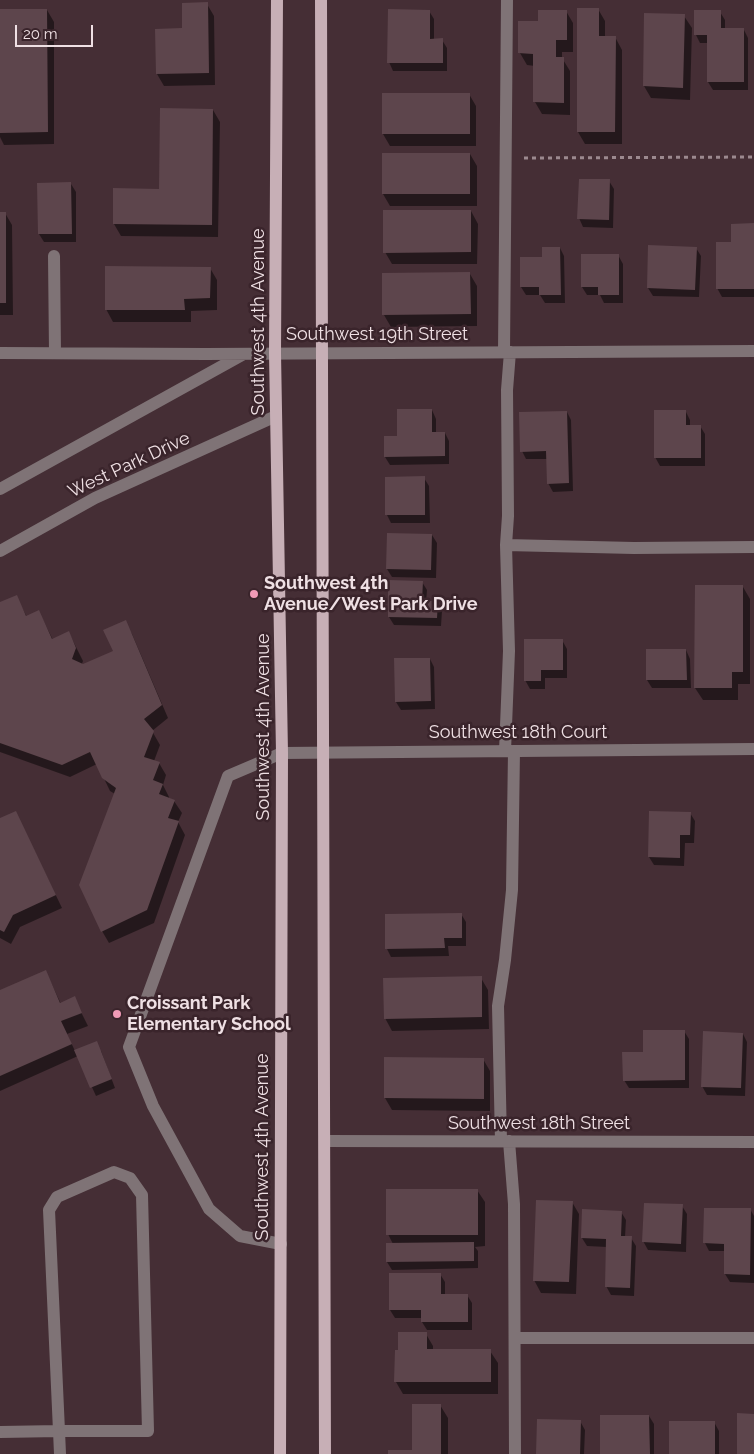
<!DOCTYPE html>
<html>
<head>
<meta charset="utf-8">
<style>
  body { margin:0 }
  #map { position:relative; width:754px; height:1454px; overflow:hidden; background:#452e35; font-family:Raleway,sans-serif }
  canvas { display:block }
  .scale { position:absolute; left:15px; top:25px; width:78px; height:22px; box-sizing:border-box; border:2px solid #efe0e4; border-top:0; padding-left:6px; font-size:15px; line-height:18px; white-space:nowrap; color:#efe0e4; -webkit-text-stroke:4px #3a242b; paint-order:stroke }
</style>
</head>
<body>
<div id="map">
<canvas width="754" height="1454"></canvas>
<div class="scale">20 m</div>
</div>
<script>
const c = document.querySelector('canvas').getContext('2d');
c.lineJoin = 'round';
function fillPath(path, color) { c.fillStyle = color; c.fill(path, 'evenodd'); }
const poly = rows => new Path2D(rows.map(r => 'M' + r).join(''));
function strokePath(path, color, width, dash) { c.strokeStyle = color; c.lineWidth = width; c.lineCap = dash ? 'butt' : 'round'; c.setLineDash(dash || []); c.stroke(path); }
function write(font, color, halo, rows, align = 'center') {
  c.font = font + ' Raleway,sans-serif'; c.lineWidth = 5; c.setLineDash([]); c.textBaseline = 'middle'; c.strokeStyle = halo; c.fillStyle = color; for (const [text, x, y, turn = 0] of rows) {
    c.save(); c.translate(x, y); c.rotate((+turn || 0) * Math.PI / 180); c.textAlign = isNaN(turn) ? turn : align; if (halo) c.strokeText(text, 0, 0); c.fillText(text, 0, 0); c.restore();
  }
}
fillPath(poly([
  [207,4,214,16,215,85,164,86,157,74,183,30],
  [598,9,605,21,605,37,615,37,622,50,622,144,585,144,578,132],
  [47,10,54,22,54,144,4,145,0,137,0,11],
  [429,11,434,19,434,40,442,40,447,48,447,71,393,71,389,62],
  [566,11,573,23,573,52,562,52,562,58,570,71,570,115,542,114,535,102,535,66,527,65,520,53,519,23,539,23],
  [720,12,725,20,725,30,744,30,748,38,748,90,713,90,708,82,708,43,700,43,696,35],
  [645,15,684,16,692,28,690,100,651,98,644,86],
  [469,94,476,106,476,146,390,146,383,134],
  [213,110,220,122,218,237,121,236,114,224,161,190],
  [470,154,477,166,477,206,390,206,383,194],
  [609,181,614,189,613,228,583,227,579,218],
  [39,184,71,184,76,192,76,242,44,242,39,234],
  [471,211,478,224,477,264,392,264,385,252],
  [0,213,5,213,12,225,13,315,0,315],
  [754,224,754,297,722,297,717,288,732,243],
  [560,248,564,256,565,303,545,303,540,295,526,295,521,287,543,258],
  [696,248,701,256,699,297,653,296,648,288],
  [618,255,623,264,623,303,604,303,600,295,587,295,582,287],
  [210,268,217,280,217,310,191,311,191,322,113,322,106,309],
  [470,274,477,286,477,326,391,327,384,315],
  [432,410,436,419,436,433,445,433,449,441,449,464,390,465,385,457,398,437],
  [567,412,571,420,573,491,553,492,548,483,547,459,526,459,522,451],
  [686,412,690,420,690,426,700,426,705,434,705,466,660,466,655,457],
  [386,478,424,478,429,486,430,523,391,523,387,515],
  [432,535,437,543,436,578,392,577,387,569],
  [422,582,427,590,426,603,437,603,442,611,441,626,394,625,389,617],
  [743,587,750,599,750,684,738,684,738,700,703,700,695,688],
  [16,597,27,617,39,612,53,640,69,633,83,661,81,666,114,652,125,622,132,634,168,718,152,731,160,745,154,761,159,763,166,775,163,785,169,797,169,798,174,801,182,813,178,822,185,835,154,923,109,943,102,931,115,794,110,791,97,764,70,777,0,752,0,604],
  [562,640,567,649,567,678,545,678,545,689,530,689,525,680],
  [686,650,690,659,691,688,652,688,647,680],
  [430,659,434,667,435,709,401,710,396,702],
  [690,813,695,821,694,843,685,843,684,866,654,865,649,857],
  [0,820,22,825,62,908,20,927,11,944,0,938],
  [461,914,466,922,466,946,448,946,449,956,391,957,387,949],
  [46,972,61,1004,74,998,88,1026,67,1034,75,1051,101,1051,115,1088,96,1096,78,1056,0,1091,0,991],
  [481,978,488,990,489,1029,392,1031,385,1018],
  [684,1031,689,1039,689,1088,629,1088,624,1080,644,1053],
  [743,1034,747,1042,745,1096,707,1095,702,1086],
  [483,1059,490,1071,490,1111,392,1110,385,1098],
  [477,1190,485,1202,485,1246,475,1247,478,1251,478,1268,392,1270,387,1262,387,1244,393,1244,388,1234],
  [572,1202,579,1214,576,1294,541,1293,534,1280],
  [682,1206,687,1214,686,1252,648,1250,643,1241],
  [750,1209,754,1216,754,1283,730,1282,725,1274,725,1251,709,1251,705,1243],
  [583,1211,621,1212,626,1220,625,1237,631,1238,636,1246,634,1296,611,1295,606,1286,607,1247,587,1246,582,1238],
  [390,1274,440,1274,445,1282,445,1295,467,1295,472,1303,472,1330,427,1330,422,1322,422,1318,395,1318,390,1310],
  [426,1334,433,1346,433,1351,490,1351,498,1363,498,1394,403,1394,396,1382],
  [440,1405,448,1418,448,1454,389,1454,413,1451],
  [649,1416,654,1424,654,1454,601,1454],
  [580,1421,585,1430,584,1454,537,1454],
  [714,1422,719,1431,719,1454,670,1454]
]), '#0007');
fillPath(poly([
  [208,2,209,73,156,74,155,29,182,28,182,3],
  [577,8,599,8,599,36,616,36,615,132,577,132],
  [0,9,47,9,48,132,0,133],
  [388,9,430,10,430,39,443,38,443,63,387,63],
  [538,10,567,10,567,40,556,40,556,57,564,57,564,103,533,102,533,54,518,53,518,21,538,21],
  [694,10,721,10,721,28,744,28,744,82,707,82,707,35,694,35],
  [644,13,685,14,683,88,643,86],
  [382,93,470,93,470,134,382,134],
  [160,108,213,109,212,225,113,224,113,188,159,189],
  [382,153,470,153,470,194,382,194],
  [579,179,610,179,609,220,577,219],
  [71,182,72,234,38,234,37,183],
  [383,210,471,210,471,252,383,253],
  [0,212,6,212,6,303,0,303],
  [754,223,754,289,716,289,716,242,731,242,731,224],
  [648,245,697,247,695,290,647,288],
  [542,247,560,247,561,295,539,295,539,287,520,287,520,257,542,257],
  [581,254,619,254,619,295,598,295,598,287,581,287],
  [105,266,211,267,210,298,184,299,185,310,105,310],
  [470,272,471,314,382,315,382,273],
  [397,409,432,409,432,432,445,432,445,456,384,457,384,436,397,436],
  [654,410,686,410,686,425,701,425,701,458,654,458],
  [567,411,569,483,547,484,546,451,520,452,519,412],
  [425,476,425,515,385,515,385,477],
  [387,533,432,534,431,570,386,569],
  [388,580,423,581,422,601,438,601,437,618,388,617],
  [695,585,743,585,743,672,732,672,732,688,694,688],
  [17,595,26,616,39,610,52,639,69,631,76,648,72,659,83,664,113,651,103,630,126,620,162,705,144,719,154,731,144,757,160,762,153,780,163,784,159,794,175,800,168,818,179,821,147,910,101,932,79,885,116,788,102,778,90,752,62,765,0,743,0,602],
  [524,639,563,639,563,670,541,670,541,681,524,681],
  [646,649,686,649,687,680,646,680],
  [394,658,430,658,431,701,395,702],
  [16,811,56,895,13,915,4,932,0,930,0,818],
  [649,811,691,812,690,835,680,835,680,858,648,857],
  [462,913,462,938,444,938,445,948,385,949,385,914],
  [46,970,60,1003,75,996,82,1013,61,1021,72,1044,0,1076,0,990],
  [482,976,482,1017,384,1019,383,978],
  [643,1030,685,1030,685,1080,623,1081,622,1052,643,1052],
  [703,1031,743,1033,741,1088,701,1087],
  [97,1041,112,1079,90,1088,74,1050],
  [384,1057,484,1058,484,1099,384,1098],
  [386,1189,478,1189,478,1235,386,1235],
  [536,1200,573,1201,569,1282,533,1281],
  [644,1203,683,1204,681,1244,642,1242],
  [704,1208,751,1208,750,1275,724,1274,724,1244,703,1243],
  [582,1209,622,1211,621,1236,632,1236,630,1288,605,1287,606,1239,581,1238],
  [474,1242,474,1261,386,1262,386,1243],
  [389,1273,441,1273,441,1294,468,1294,468,1322,421,1322,421,1310,389,1310],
  [398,1332,427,1332,427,1349,491,1349,491,1382,394,1382,395,1350,398,1350],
  [412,1404,441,1404,441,1454,388,1454,388,1450,412,1450],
  [737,1413,754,1414,754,1454,737,1454],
  [600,1415,649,1415,650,1454,600,1454],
  [537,1419,581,1420,580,1454,536,1454],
  [669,1421,715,1421,715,1454,669,1454]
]), '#5d454c');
strokePath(poly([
  [524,158,754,157]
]), '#9c898f', 3, [4, 4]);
strokePath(poly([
  [54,256,55,353],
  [504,352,507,0],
  [0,353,206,354,754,351],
  [0,489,242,355],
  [506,545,634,548,754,547],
  [0,551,95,498,276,416],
  [505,751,509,651,506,545,508,516,507,390,510,352],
  [325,1141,754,1142],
  [501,1141,498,1006,505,960,512,890,514,751],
  [509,1141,514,1204,515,1454],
  [281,1244,240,1236,209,1209,153,1106,129,1047,228,776,282,753,754,749],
  [515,1338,754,1338],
  [0,1432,59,1431,49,1210,57,1197,114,1172,130,1178,142,1195,148,1431,59,1431,60,1454]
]), '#7f7376', 12);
strokePath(poly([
  [277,0,275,353,282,753,280,1454],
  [321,0,325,1454]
]), '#c7afb6', 12);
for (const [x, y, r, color] of [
  [254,594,5,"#f09ab6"],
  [117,1014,5,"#f09ab6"]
]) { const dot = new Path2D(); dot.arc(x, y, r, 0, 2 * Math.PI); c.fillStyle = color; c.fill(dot); strokePath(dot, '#3a242b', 2); }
write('18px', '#efe0e4', '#3a242b', [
  ["Southwest 4th Avenue",259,322,-90],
  ["Southwest 19th Street",377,335],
  ["West Park Drive",129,465,-25],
  ["Southwest 4th Avenue",264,727,-90],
  ["Southwest 18th Court",518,733],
  ["Southwest 18th Street",539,1124],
  ["Southwest 4th Avenue",263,1147,-90]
]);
write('bold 18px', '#efe0e4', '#3a242b', [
  ["Southwest 4th",264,584],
  ["Avenue/West Park Drive",264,605],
  ["Croissant Park",127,1004],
  ["Elementary School",127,1025]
], 'left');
</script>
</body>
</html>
